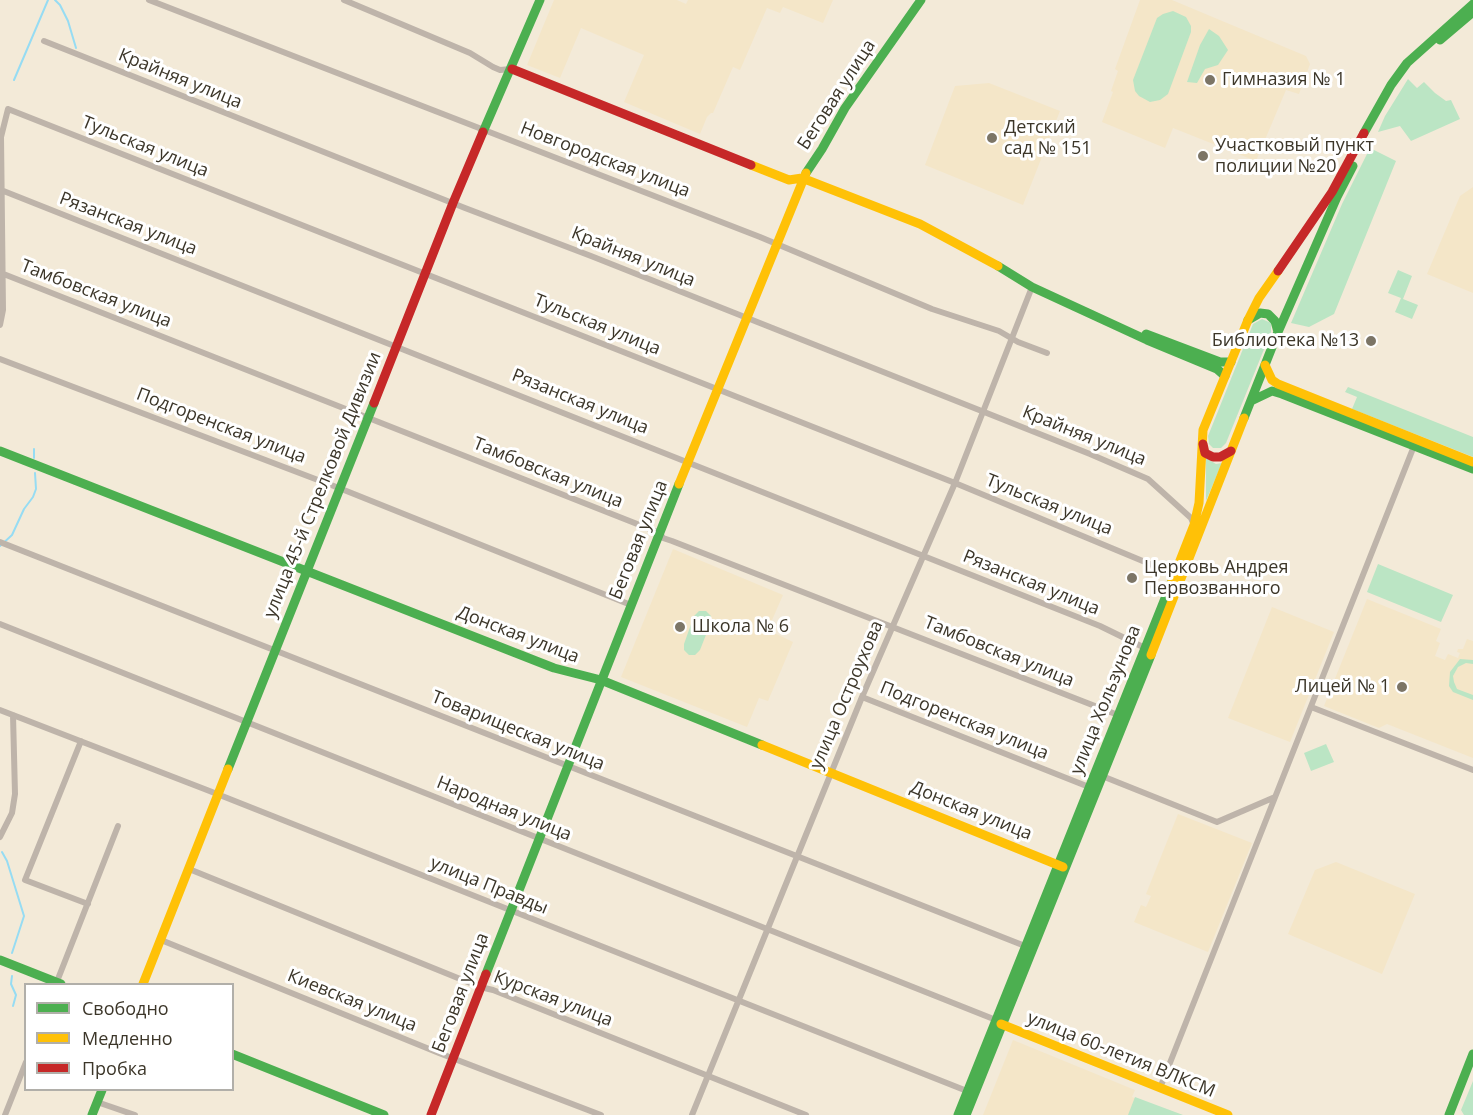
<!DOCTYPE html>
<html>
<head>
<meta charset="utf-8">
<style>
  body { margin:0 }
  #map { position:relative; width:1473px; height:1115px; overflow:hidden; background:#f3ead8; font-family:"Open Sans",sans-serif }
  canvas { display:block }
  .legend { position:absolute; left:24px; top:983px; width:210px; height:108px; box-sizing:border-box; background:#fff; border:2px solid #b1afa9; margin:0; padding:8px 10px; list-style:none; font-size:18px; color:#3c3629 }
  .legend li { display:flex; align-items:center; gap:12px; height:30px }
  .legend b { width:30px; border:2px solid #b1afa9 }
</style>
</head>
<body>
<div id="map">
<canvas width="1473" height="1115"></canvas>
<ul class="legend">
<li><b style="height:8px;background:#4caf50"></b>Свободно</li>
<li><b style="height:8px;background:#ffc107"></b>Медленно</li>
<li><b style="height:8px;background:#c62828"></b>Пробка</li>
</ul>
</div>
<script>
const c = document.querySelector('canvas').getContext('2d');
c.lineJoin = 'round';
function fillPath(path, color) { c.fillStyle = color; c.fill(path, 'evenodd'); }
const poly = rows => new Path2D(rows.map(r => 'M' + r).join(''));
function strokePath(path, color, width, dash) { c.strokeStyle = color; c.lineWidth = width; c.lineCap = dash ? 'butt' : 'round'; c.setLineDash(dash || []); c.stroke(path); }
function write(font, color, halo, rows, align = 'center') {
  c.font = font + ' "Open Sans",sans-serif'; c.lineWidth = 6; c.setLineDash([]); c.textBaseline = 'middle'; c.strokeStyle = halo; c.fillStyle = color; for (const [text, x, y, turn = 0] of rows) {
    c.save(); c.translate(x, y); c.rotate((+turn || 0) * Math.PI / 180); c.textAlign = isNaN(turn) ? turn : align; if (halo) c.strokeText(text, 0, 0); c.fillText(text, 0, 0); c.restore();
  }
}
fillPath(poly([
  [554,0,677,0,686,4,688,0,833,0,823,23,783,7,780,13,767,8,740,70,733,67,713,113,711,113,707,117,700,134,624,102,644,55,581,28,560,78,527,65],
  [1140,0,1172,0,1306,56,1310,64,1299,94,1286,90,1256,161,1173,128,1165,148,1102,122,1113,92,1111,91,1118,71,1115,69],
  [989,83,1060,111,1023,205,925,165,955,86],
  [1473,187,1473,293,1427,274,1460,196],
  [673,549,783,595,769,627,770,631,793,642,768,701,759,698,747,727,621,677],
  [1367,599,1441,629,1436,641,1440,643,1435,656,1445,660,1448,654,1458,658,1460,653,1457,652,1458,649,1463,649,1467,639,1473,641,1473,758,1387,724,1379,728,1324,706],
  [1272,607,1334,632,1290,742,1228,718],
  [1178,814,1252,843,1208,952,1134,922,1141,905,1146,907,1151,896,1146,894],
  [1336,862,1415,894,1382,974,1288,934,1315,870],
  [1013,1040,1135,1090,1132,1097,1183,1115,983,1115]
]), '#f4e6c8');
fillPath(poly([
  [1173,11,1186,17,1191,26,1191,32,1168,94,1160,100,1150,102,1139,96,1135,91,1133,80,1157,18,1163,14],
  [1209,29,1219,36,1228,50,1218,65,1205,69,1197,83,1187,82,1200,45],
  [1408,79,1417,88,1424,82,1435,93,1446,101,1451,100,1460,119,1411,141,1400,126,1378,132,1385,116],
  [1370,148,1396,161,1334,314,1309,327,1291,323,1342,204],
  [1398,270,1412,276,1403,299,1418,305,1412,319,1395,312,1401,298,1388,293],
  [1262,319,1271,323,1271,332,1226,443,1221,448,1213,448,1209,444,1208,436,1253,324],
  [1348,387,1473,437,1473,457,1352,409,1357,397,1345,392],
  [1206,458,1216,464,1222,463,1206,501],
  [1378,564,1453,595,1441,622,1367,592],
  [699,611,706,611,711,616,711,622,700,650,695,655,689,655,684,650,684,644,694,616],
  [1460,659,1473,660,1473,664,1466,663,1458,667,1453,676,1454,682,1457,689,1473,695,1473,700,1453,692,1449,686,1450,672],
  [1326,744,1334,762,1311,771,1304,753],
  [1473,1081,1473,1115,1464,1115,1461,1110],
  [1135,1097,1183,1115,1128,1115]
]), '#bbe5c4');
strokePath(poly([
  [55,0,60,5,68,21,76,48],
  [14,80,48,0],
  [34,458,34,449],
  [0,546,12,535,24,509,33,497,36,489,35,473],
  [2,852,7,861,24,916,12,953],
  [12,976,11,984,16,995,13,1006]
]), '#96dcf3', 2);
strokePath(poly([
  [149,0,760,237,932,309,999,331,1018,342,1047,353],
  [344,0,470,53,493,67,500,70,511,69],
  [44,41,465,208,591,256,1090,454,1148,479,1191,518,1194,525],
  [1,190,1100,626,1145,648],
  [1,273,660,533,663,538,672,541,1118,715],
  [0,325,3,310,1,137,8,109,955,483,1174,574],
  [0,359,339,488,631,605],
  [0,542,1025,946],
  [0,624,996,1020],
  [862,697,1089,787],
  [1311,707,1473,770],
  [0,710,207,790,967,1091],
  [81,741,25,880,88,904],
  [1102,776,1217,822,1275,797],
  [0,837,12,813,15,794,13,715],
  [189,869,480,987,493,990,806,1115],
  [161,940,439,1053,601,1115],
  [56,984,118,826],
  [1160,1088,1414,446],
  [97,1102,135,1115],
  [5,1115,26,1062],
  [692,1115,862,697,955,483,1032,287]
]), '#beb4aa', 6);
strokePath(poly([
  [1440,40,1473,12],
  [483,132,540,0],
  [1364,133,1391,85,1407,63,1473,4],
  [806,173,822,149,845,108,921,0],
  [998,266,1032,287,1147,340,1217,369,1225,376],
  [1248,320,1260,313,1268,314,1275,321,1278,332],
  [1146,334,1220,362,1231,362],
  [1251,401,1272,391,1282,394,1473,469],
  [1244,418,1278,332,1337,197,1353,166],
  [0,451,554,668,601,680,762,745],
  [228,769,374,403],
  [0,960,61,984],
  [486,974,679,484],
  [232,1054,384,1115],
  [92,1115,102,1090],
  [958,1115,1172,581],
  [966,1115,1151,655],
  [1449,1115,1473,1054]
]), '#4caf50', 9);
strokePath(poly([
  [751,165,789,180,802,178,920,224,998,266],
  [1265,365,1272,380,1278,384,1473,462],
  [679,484,806,173],
  [1172,581,1194,525,1199,503,1203,430,1248,320,1259,298,1278,271],
  [1151,655,1244,418],
  [762,745,1063,867],
  [143,984,228,769],
  [1001,1024,1228,1115]
]), '#ffc107', 9);
strokePath(poly([
  [512,69,751,165],
  [1278,271,1332,192,1364,133],
  [374,403,453,203,483,132],
  [1203,444,1205,453,1213,457,1220,457,1231,451],
  [431,1115,486,974]
]), '#c62828', 9);
for (const [x, y, r, color] of [
  [1210,80,6,"#7c7566"],
  [992,138,6,"#7c7566"],
  [1203,156,6,"#7c7566"],
  [1371,341,6,"#7c7566"],
  [1132,578,6,"#7c7566"],
  [680,627,6,"#7c7566"],
  [1402,687,6,"#7c7566"]
]) { const dot = new Path2D(); dot.arc(x, y, r, 0, 2 * Math.PI); c.fillStyle = color; c.fill(dot); strokePath(dot, '#fff', 2); }
write('18px', '#3c3629', '#fff', [
  ["Крайняя улица",180,79,22],
  ["Беговая улица",837,95,-57],
  ["Тульская улица",145,147,22],
  ["Новгородская улица",605,160,21],
  ["Рязанская улица",128,224,21],
  ["Крайняя улица",633,257,22],
  ["Тамбовская улица",96,294,21],
  ["Тульская улица",597,325,22],
  ["Рязанская улица",580,402,22],
  ["Подгоренская улица",221,426,21],
  ["Крайняя улица",1084,436,22],
  ["Тамбовская улица",548,473,22],
  ["улица 45-й Стрелковой Дивизии",323,485,-68],
  ["Тульская улица",1049,505,22],
  ["Беговая улица",639,540,-68],
  ["Рязанская улица",1031,583,22],
  ["Донская улица",518,635,21],
  ["Тамбовская улица",999,652,22],
  ["улица Остроухова",847,695,-67],
  ["улица Хользунова",1106,700,-68],
  ["Подгоренская улица",964,721,22],
  ["Товарищеская улица",518,731,22],
  ["Народная улица",504,809,22],
  ["Донская улица",971,811,22],
  ["улица Правды",489,886,22],
  ["Беговая улица",461,993,-69],
  ["Курская улица",553,999,21],
  ["Киевская улица",352,1001,22],
  ["улица 60-летия ВЛКСМ",1121,1055,22]
]);
write('18px', '#3c3629', '#fff', [
  ["Гимназия № 1",1222,80],
  ["Детский",1004,128],
  ["сад № 151",1004,149],
  ["Участковый пункт",1215,146],
  ["полиции №20",1215,167],
  ["Библиотека №13",1359,341,"right"],
  ["Церковь Андрея",1144,568],
  ["Первозванного",1144,589],
  ["Школа № 6",692,627],
  ["Лицей № 1",1390,687,"right"]
], 'left');
</script>
</body>
</html>
